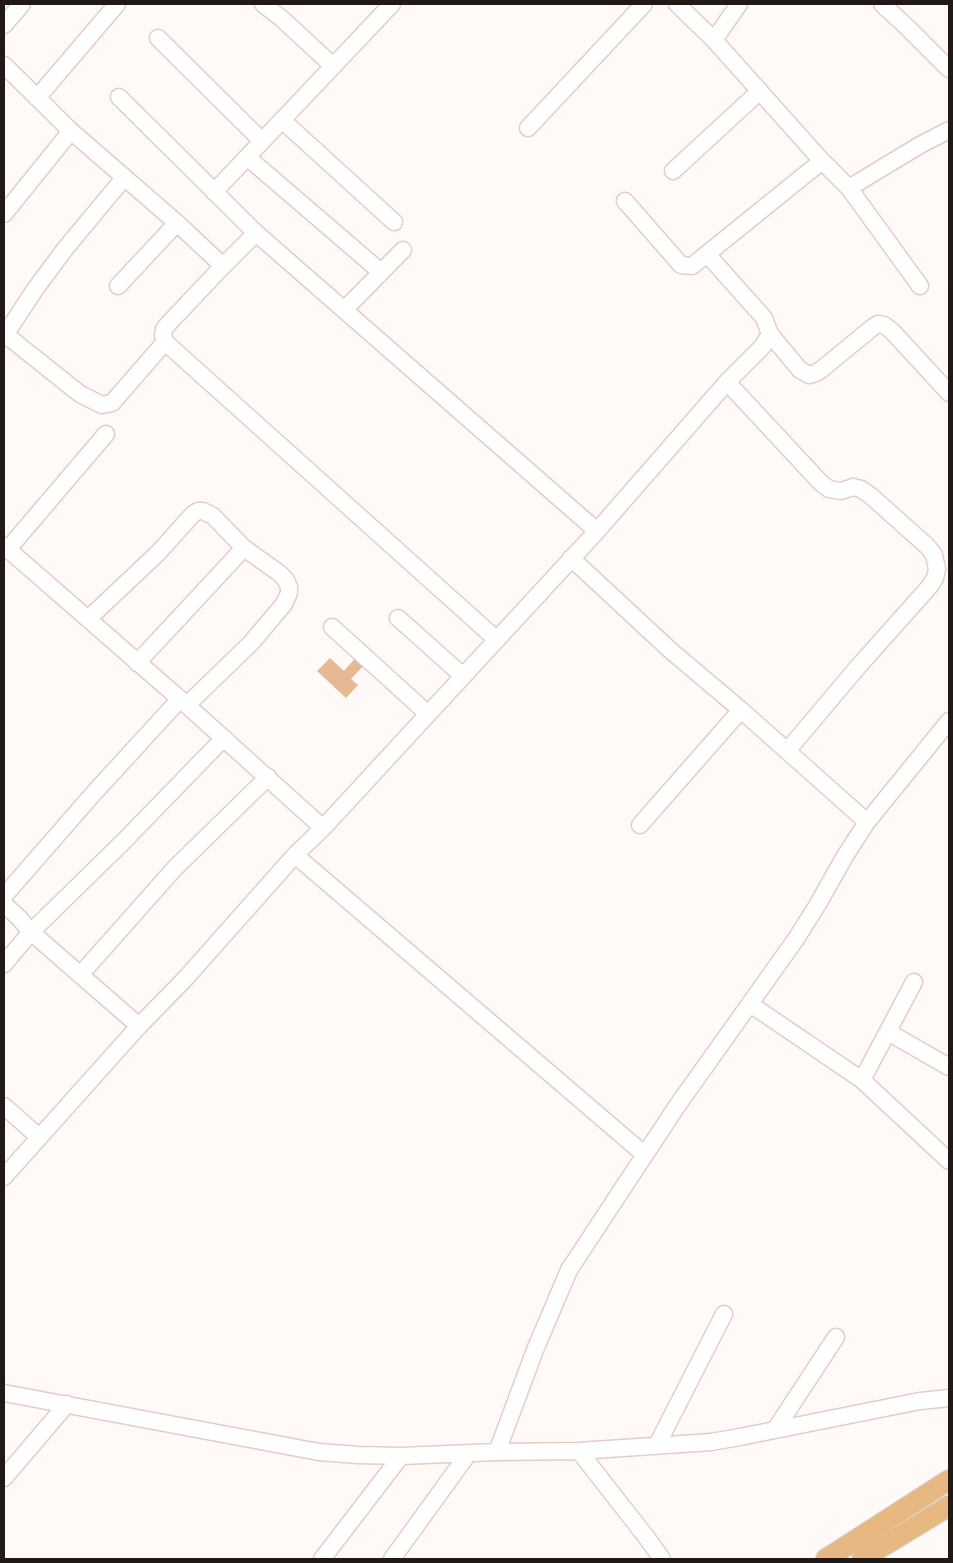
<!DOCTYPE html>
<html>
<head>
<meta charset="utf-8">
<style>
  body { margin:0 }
  #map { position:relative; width:953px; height:1563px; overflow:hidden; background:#fffaf8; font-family:Inter,sans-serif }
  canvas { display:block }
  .frame { position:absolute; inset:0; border:5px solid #211916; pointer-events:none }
</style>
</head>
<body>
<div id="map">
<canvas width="953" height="1563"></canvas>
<div class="frame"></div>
</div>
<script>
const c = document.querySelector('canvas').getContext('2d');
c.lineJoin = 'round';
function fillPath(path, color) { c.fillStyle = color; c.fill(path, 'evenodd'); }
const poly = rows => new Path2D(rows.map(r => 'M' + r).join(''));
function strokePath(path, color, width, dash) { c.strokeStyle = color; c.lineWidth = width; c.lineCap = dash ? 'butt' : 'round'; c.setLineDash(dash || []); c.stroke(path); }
fillPath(poly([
  [357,656,365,664,351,679,358,685,346,698,317,671,330,658,344,671]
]), '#e4b993');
const minor = poly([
  [263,4,281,18,333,66],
  [677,4,714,40,822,161,849,188,920,286],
  [882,4,908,28,949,69],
  [4,25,22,4],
  [158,38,262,141],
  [714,40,739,4],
  [4,65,71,131,177,223,223,266],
  [119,97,256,233,597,531],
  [37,98,117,4],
  [282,120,394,222],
  [528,128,644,4],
  [247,157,381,272],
  [673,171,760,91],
  [849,188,920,145,949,130],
  [214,192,392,4],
  [625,201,681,265,692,266,822,161],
  [4,214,71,131],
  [256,233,223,266,170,322,164,329,163,335,165,342,497,640],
  [118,286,177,223],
  [344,310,403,250],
  [770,334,800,370,809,375,816,373,822,369,873,327,878,324,884,325,892,331,949,393],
  [4,335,11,339,80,394,102,405,112,403,165,342],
  [5,335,36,288,65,249,124,178],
  [727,382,821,483,829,489,841,491,853,487,861,489,871,496,927,546,934,555,937,569,935,578,930,586,857,668,787,751],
  [4,546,180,699,323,828],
  [8,549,106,434],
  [571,558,670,650,741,710,867,822],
  [398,618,463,676],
  [88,619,159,552,193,514,198,511,203,511,213,516,244,548,279,573,286,580,289,587,289,593,284,604,251,643,187,705],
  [332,627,428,714],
  [137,663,244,548],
  [640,825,741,710],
  [295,855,645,1155],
  [4,896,93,794,180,699],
  [4,904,19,918,31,932,139,1026],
  [4,964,31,932,123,842,224,738],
  [80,975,175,868,268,777],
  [750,1004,862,1080,949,1161],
  [888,1032,949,1067],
  [862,1080,914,982],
  [4,1106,39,1137],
  [4,1177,139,1026,184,980,295,855,323,828,597,531,727,382,763,346,770,334,764,318,707,254],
  [4,1393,319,1452,358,1455,401,1456,497,1452,579,1451,711,1442,740,1437,920,1401,949,1398],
  [775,1430,836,1337],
  [657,1445,724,1314],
  [579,1451,647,1538,662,1559],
  [497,1452,535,1350,569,1270,677,1106,796,939,818,904,845,856,867,822,949,721],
  [4,1478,67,1404],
  [322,1559,401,1456],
  [392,1559,468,1454]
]);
const major = poly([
  [826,1559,949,1480],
  [862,1559,949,1506]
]);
strokePath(minor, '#e4cdc3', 19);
strokePath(major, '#d7d6d5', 22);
strokePath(minor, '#fff', 16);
strokePath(major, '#e8b883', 20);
</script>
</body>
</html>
